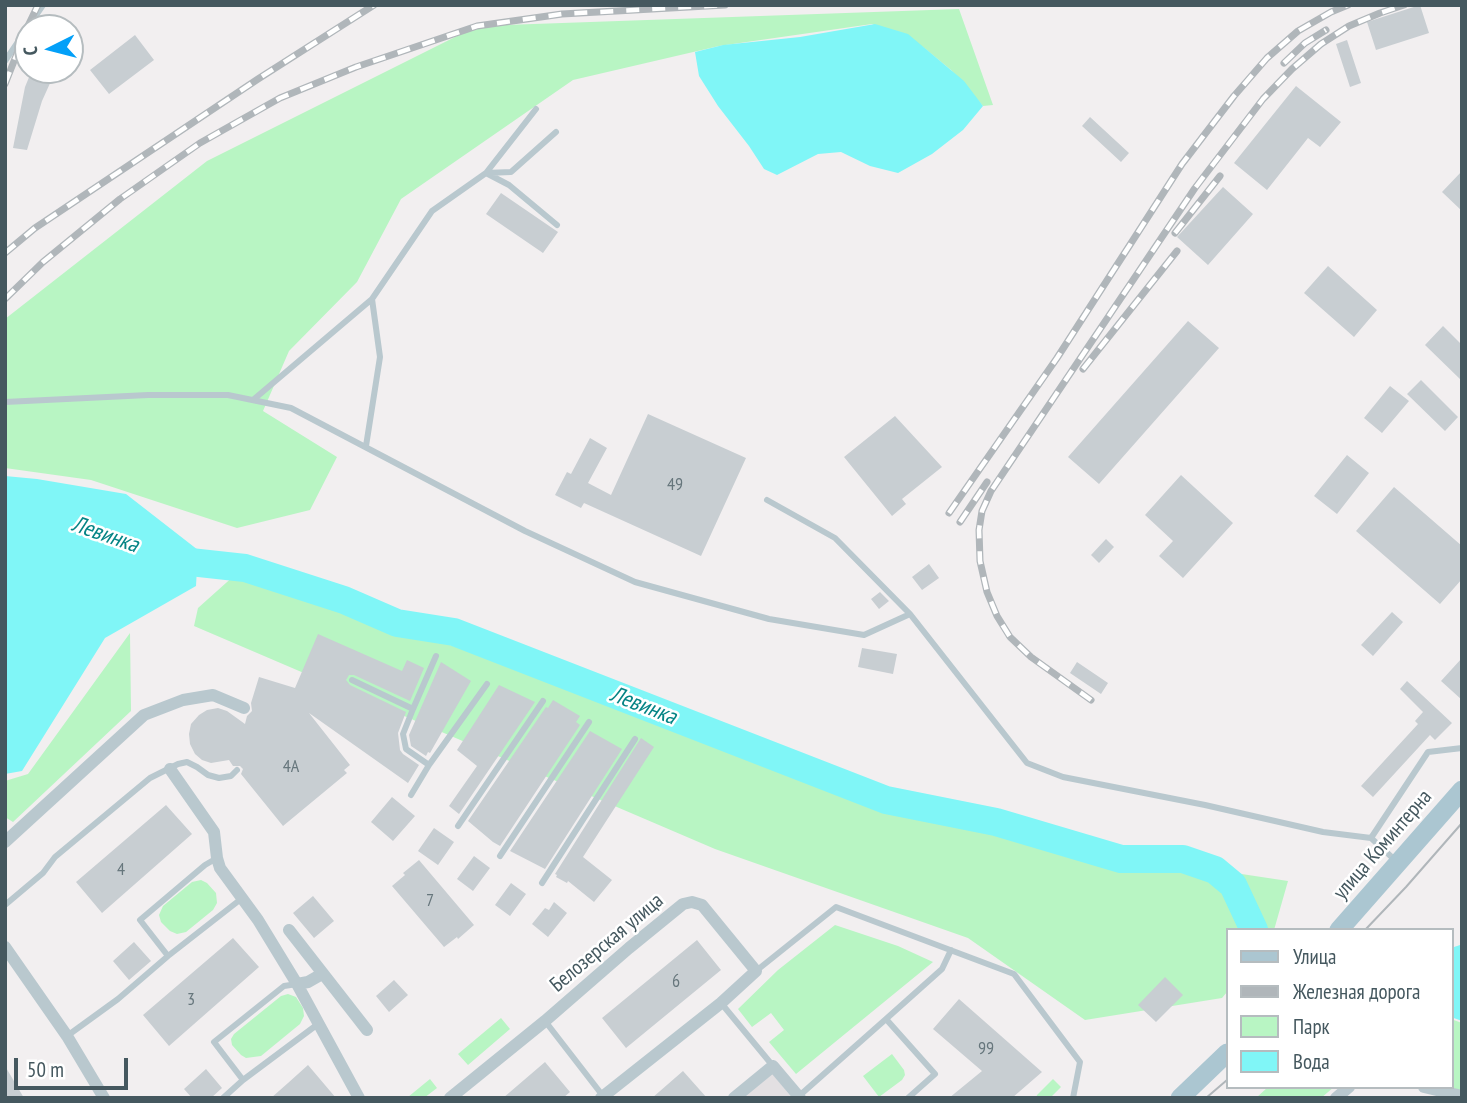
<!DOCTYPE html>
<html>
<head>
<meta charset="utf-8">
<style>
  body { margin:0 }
  #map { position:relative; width:1467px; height:1103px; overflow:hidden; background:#f2eff0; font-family:"PT Sans Narrow",sans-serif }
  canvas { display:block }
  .frame { position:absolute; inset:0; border:7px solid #45585f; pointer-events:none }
  .legend { position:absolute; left:1226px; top:928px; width:228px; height:161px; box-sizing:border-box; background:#fff; border:2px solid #b5bcbf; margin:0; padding:9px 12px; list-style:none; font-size:21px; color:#45585f }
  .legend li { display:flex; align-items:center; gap:14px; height:35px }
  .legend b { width:35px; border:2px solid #b5bcbf }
  .north { position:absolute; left:14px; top:14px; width:70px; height:70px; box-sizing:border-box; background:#fff; border:2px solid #b5bcbf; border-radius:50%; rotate:264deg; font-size:19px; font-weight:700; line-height:28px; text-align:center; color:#45585f }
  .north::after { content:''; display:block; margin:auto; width:24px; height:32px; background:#03a0f8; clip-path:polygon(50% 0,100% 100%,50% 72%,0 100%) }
  .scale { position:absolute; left:14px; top:1058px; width:114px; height:32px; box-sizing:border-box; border:4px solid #45585f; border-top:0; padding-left:9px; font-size:21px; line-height:24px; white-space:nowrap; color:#45585f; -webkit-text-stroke:5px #fff; paint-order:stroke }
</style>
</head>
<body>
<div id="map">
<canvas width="1467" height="1103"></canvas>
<div class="frame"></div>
<ul class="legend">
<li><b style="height:9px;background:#abc6d1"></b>Улица</li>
<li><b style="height:9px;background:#b0b6ba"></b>Железная дорога</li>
<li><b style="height:19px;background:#b8f5c3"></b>Парк</li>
<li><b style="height:19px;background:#80f6f7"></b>Вода</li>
</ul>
<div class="north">С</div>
<div class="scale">50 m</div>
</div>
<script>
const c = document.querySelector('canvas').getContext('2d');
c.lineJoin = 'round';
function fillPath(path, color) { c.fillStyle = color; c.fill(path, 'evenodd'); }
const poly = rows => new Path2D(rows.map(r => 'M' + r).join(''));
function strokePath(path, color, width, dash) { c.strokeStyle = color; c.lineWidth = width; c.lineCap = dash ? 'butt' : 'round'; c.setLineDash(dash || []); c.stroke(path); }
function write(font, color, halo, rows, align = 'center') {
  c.font = font + ' "PT Sans Narrow",sans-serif'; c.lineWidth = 5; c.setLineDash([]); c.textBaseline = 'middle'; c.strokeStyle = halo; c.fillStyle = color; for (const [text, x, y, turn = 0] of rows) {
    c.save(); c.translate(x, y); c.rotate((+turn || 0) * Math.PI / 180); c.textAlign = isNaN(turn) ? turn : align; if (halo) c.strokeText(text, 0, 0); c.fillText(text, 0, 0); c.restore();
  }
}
fillPath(poly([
  [772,1073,792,1098,742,1098]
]), '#e3e0e2');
fillPath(poly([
  [959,9,993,105,983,106,951,70,923,47,872,24,719,46,573,80,401,199,357,282,289,351,263,411,337,457,310,510,237,528,91,480,5,468,5,319,207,161,477,26],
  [236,574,963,815,1215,870,1288,881,1274,930,1227,930,1227,992,1222,998,1085,1020,968,938,715,849,194,626,198,608],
  [130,633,131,711,13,822,5,817,5,781,28,774],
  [201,880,207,883,216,893,217,903,213,910,186,932,177,934,170,931,161,922,159,915,163,906,192,882],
  [835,925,898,946,933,962,796,1074,769,1042,784,1030,771,1013,752,1027,738,1009,778,970],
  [288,994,296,997,303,1008,304,1016,300,1024,261,1056,246,1058,241,1055,232,1045,231,1039,234,1034,281,996],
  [501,1018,510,1029,468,1065,458,1054],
  [1451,1019,1462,1023,1462,1092,1451,1087],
  [892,1054,904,1070,905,1075,902,1080,879,1097,863,1076],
  [430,1079,437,1088,424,1098,409,1098,408,1097],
  [1053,1079,1061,1087,1050,1098,1036,1098,1037,1095],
  [1268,1087,1334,1087,1321,1098,1256,1098]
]), '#b8f5c3');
fillPath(poly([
  [875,24,908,34,964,81,983,106,963,130,932,154,898,173,870,166,841,152,818,154,777,175,764,169,749,146,718,106,699,76,695,52,723,45,800,37],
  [5,476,37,479,126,494,198,550,196,586,105,638,22,771,5,774],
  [1460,945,1462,950,1462,1021,1451,1017,1451,948]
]), '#80f6f7');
strokePath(poly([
  [161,554,181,561,245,568,344,600,397,623,454,632,886,800,996,822,1121,859,1183,859,1215,870,1233,885,1254,930]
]), '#80f6f7', 28);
fillPath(poly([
  [1420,5,1429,33,1376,50,1367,22],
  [135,35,154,60,109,94,90,70],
  [1347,40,1361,83,1350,87,1336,44],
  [32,70,56,70,42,101,27,150,13,148,25,87],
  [1296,86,1341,122,1320,147,1308,138,1267,190,1234,163],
  [1090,117,1129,153,1121,162,1082,126],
  [1462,171,1462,211,1442,192],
  [1223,187,1253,214,1208,265,1177,237],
  [501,193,558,232,543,253,486,214],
  [1328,266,1377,310,1354,337,1304,293],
  [1188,321,1219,348,1099,484,1068,457],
  [1443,326,1462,345,1462,381,1425,345],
  [1421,380,1458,417,1445,431,1407,394],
  [1390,386,1409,401,1382,433,1364,418],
  [648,414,746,458,701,556,584,503,581,508,555,495,567,472,571,474,590,438,607,448,588,483,611,495],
  [895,416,942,467,902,499,906,504,892,516,844,457],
  [1347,455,1369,473,1337,514,1314,496],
  [1181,475,1233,523,1183,578,1159,556,1173,541,1145,515],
  [1394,487,1462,546,1462,579,1440,604,1356,531],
  [1106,539,1114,547,1099,563,1091,555],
  [929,564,939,578,922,590,912,577],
  [880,592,889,601,879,609,871,599],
  [1392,612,1403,622,1373,656,1361,645],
  [318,634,402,671,407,660,424,668,410,701,354,675,349,675,346,680,350,685,406,712,398,733,400,750,403,754,419,765,408,783,309,713,350,765,344,770,347,773,283,826,241,774,243,769,240,766,233,766,229,760,211,763,202,760,195,754,190,744,189,734,191,724,199,715,207,710,218,708,227,711,245,724,247,716,252,711,251,703,259,677,295,688],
  [862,648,897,654,893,674,858,667],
  [1462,658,1462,700,1441,681],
  [441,662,471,681,430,753,428,752,426,756,411,746,409,735],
  [1077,662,1108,683,1101,694,1070,673],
  [1407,681,1452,723,1435,740,1430,735,1373,797,1361,786,1418,724,1415,721,1423,712,1400,689],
  [499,685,535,702,459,814,449,806,477,766,457,750],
  [553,700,580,716,576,722,580,725,500,846,493,842,468,821,546,707,548,708],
  [590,731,622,749,545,869,510,851],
  [641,738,654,747,583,857,612,880,594,902,568,881,567,883,556,877,557,875,555,874],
  [392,797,415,816,393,841,371,822],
  [166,805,192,834,102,913,76,882],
  [434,828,454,842,438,865,418,851],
  [474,856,490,868,473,891,457,879],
  [419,860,474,925,458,939,457,937,444,947,392,886,405,875,403,873],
  [511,883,526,894,510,916,495,905],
  [313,896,334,921,314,938,293,913],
  [554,902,567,913,548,937,532,924,545,908,549,910],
  [233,938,259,967,169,1046,143,1015],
  [697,940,721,970,626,1048,602,1018],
  [134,942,151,961,129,980,113,961],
  [1165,977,1183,995,1156,1022,1138,1005],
  [394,980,408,995,389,1012,376,996],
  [959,999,1042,1072,1012,1098,949,1098,982,1071,933,1029],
  [545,1062,570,1092,563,1098,503,1098],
  [308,1065,336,1098,271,1098,288,1083],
  [5,1066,24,1098,5,1098],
  [206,1069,222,1088,211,1098,192,1098,184,1089],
  [683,1071,707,1098,652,1098]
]), '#c8ced2');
strokePath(poly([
  [5,61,43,5],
  [536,109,486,173,511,172,556,132],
  [253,400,372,299],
  [5,402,148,395,228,395,291,408,525,531,635,582,769,619,864,635,910,614],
  [366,446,380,357,372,299,432,211,486,173,509,185,557,225],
  [767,500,835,538,910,614,1027,763,1063,777,1205,805,1323,832,1371,838,1396,861],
  [352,680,413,709,403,734,406,749,429,765],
  [413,709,436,656],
  [411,795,429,765,487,684],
  [458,826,543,701],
  [1371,838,1428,752,1462,748],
  [500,856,589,722],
  [542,883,635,739],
  [5,905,43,873,55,857,150,778,178,764,187,762,197,767,208,775,219,778,231,776,237,770],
  [168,956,140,920,205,865,217,858],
  [756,971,836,907,1014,974,1080,1062,1073,1098],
  [721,1003,773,1066],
  [886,1019,942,969,951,950],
  [545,1021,603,1096],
  [67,1036,118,999,168,956,241,899],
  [243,1080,214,1042,284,986,297,984],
  [799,1096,886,1019,935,1074,908,1098],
  [223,1098,243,1080,318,1024]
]), '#b9c8ce', 6);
strokePath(poly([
  [170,769,214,832,217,858,220,868,258,920,297,984,359,1098],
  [5,842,144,715,183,700,213,695,244,708],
  [289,930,367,1030],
  [5,947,67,1036,104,1098],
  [297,984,308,982,322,974],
  [1424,1087,1462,1096],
  [450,1098,545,1021,629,948,683,904,692,902,702,905,756,971,721,1003,601,1098],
  [734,1098,773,1066,800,1098],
  [1336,1098,1349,1087]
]), '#b9c8ce', 12);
strokePath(poly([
  [1339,930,1462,790],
  [1180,1098,1227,1053]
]), '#abc6d1', 19);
strokePath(poly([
  [1365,930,1406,887,1462,823],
  [1206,1098,1227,1080]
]), '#b0b6ba', 2);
const rail = poly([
  [1284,63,1305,43,1326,30],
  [5,84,27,28,38,5],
  [1175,233,1220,176],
  [5,253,35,228,258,79,374,5],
  [5,299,43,262,120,199,200,143,280,98,356,67,477,26,562,14,725,5],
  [1083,369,1177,251],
  [949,513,1057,358,1182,164,1234,96,1267,58,1298,31,1331,12,1348,5],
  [960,522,987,482],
  [1091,700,1031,657,1010,637,997,616,987,592,980,561,979,530,982,511,991,491,1195,188,1263,99,1292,69,1321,44,1349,26,1380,13,1404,5]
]);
strokePath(rail, '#b0b6ba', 7);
strokePath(rail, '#fff', 4.5, [13]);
write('18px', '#66767c', null, [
  ["49",675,485],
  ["4А",291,767],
  ["4",121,870],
  ["7",430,901],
  ["6",676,982],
  ["3",191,1000],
  ["99",986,1049]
]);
write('21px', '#45585f', '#fff', [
  ["улица Коминтерна",1383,845,-49],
  ["Белозерская улица",607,943,-40]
]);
write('italic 23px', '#058485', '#fff', [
  ["Левинка",105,535,19],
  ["Левинка",643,706,21]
]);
</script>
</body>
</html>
